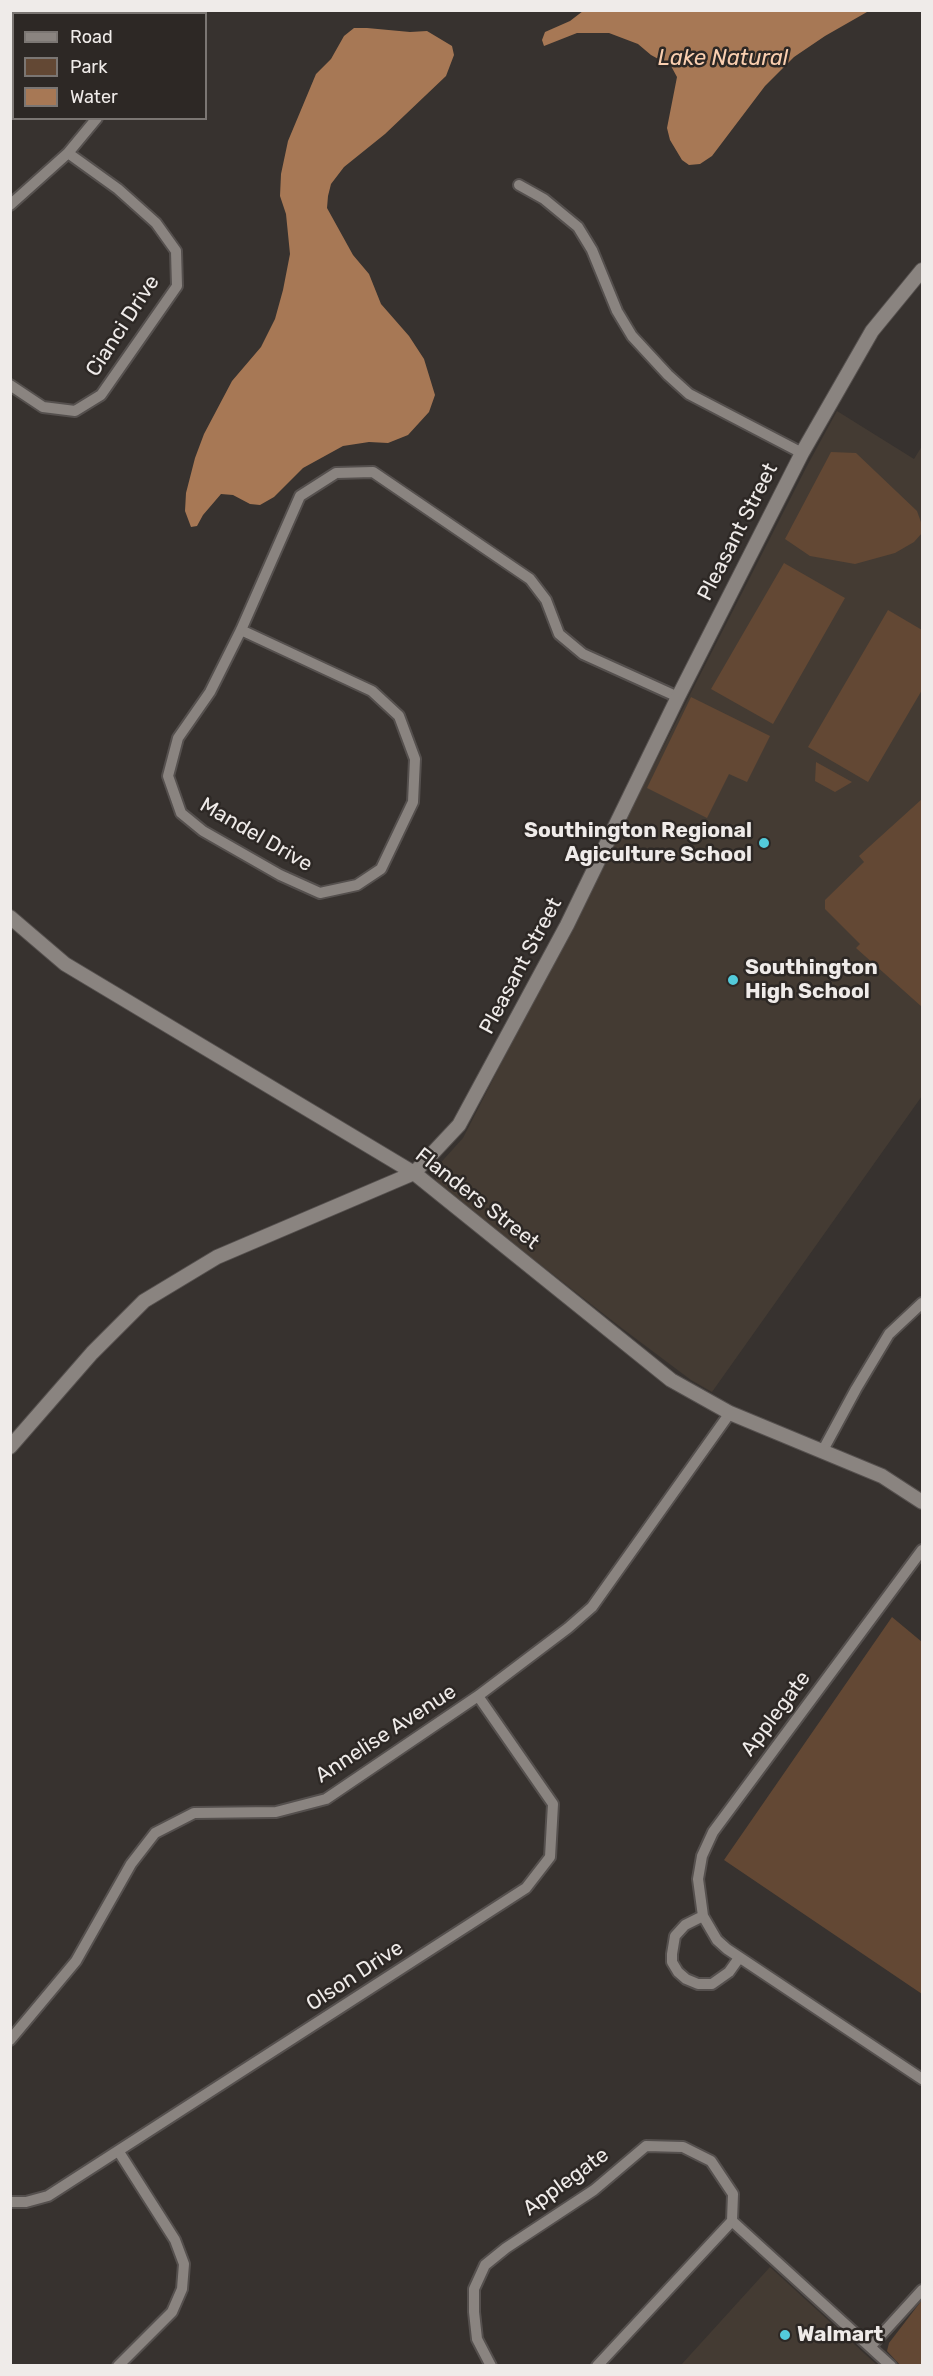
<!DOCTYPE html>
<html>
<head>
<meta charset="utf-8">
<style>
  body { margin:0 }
  #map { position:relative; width:933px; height:2376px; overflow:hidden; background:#37322f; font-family:Rubik,sans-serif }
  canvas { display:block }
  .frame { position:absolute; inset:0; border:12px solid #efebe9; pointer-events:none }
  .legend { position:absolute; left:12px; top:12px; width:195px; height:108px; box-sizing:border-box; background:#2d2825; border:2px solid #7b7673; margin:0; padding:8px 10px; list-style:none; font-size:18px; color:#efebe9 }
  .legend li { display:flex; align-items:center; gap:12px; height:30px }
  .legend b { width:30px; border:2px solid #7b7673 }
</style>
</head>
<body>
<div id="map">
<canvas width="933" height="2376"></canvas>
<div class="frame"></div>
<ul class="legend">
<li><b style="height:8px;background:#8a8480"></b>Road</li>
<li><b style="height:16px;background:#634834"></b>Park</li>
<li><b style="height:16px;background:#a77855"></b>Water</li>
</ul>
</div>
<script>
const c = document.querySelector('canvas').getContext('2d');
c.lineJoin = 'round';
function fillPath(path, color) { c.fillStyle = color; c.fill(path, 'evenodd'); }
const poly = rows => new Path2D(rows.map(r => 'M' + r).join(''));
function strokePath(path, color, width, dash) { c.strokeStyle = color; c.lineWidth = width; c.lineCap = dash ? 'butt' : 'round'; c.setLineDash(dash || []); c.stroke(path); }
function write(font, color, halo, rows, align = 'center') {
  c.font = font + ' Rubik,sans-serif'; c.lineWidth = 5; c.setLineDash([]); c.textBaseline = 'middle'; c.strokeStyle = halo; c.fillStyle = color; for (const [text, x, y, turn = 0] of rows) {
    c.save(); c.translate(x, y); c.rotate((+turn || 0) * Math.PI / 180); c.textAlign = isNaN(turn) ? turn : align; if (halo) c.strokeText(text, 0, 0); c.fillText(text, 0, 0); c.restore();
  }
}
fillPath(poly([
  [837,411,914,459,922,446,922,1096,712,1392,691,1380,619,1326,436,1183,435,1169,463,1138,807,466],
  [770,2267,877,2365,681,2365]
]), '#443b33');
fillPath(poly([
  [831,452,856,453,917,511,922,525,922,533,914,542,895,553,855,564,810,556,785,539],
  [784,563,845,598,773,724,711,689],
  [888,610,922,630,922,690,868,782,808,747],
  [691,697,770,736,747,782,729,774,707,818,647,788],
  [816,762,852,782,835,792,815,781],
  [922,799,922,1007,856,948,860,944,825,909,825,900,864,862,859,856],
  [892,1617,922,1642,922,1994,724,1860],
  [922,2300,922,2365,900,2365,887,2351,889,2343]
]), '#634834');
fillPath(poly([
  [583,11,583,10,877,11,867,12,825,36,794,57,765,86,712,156,700,164,689,165,682,160,670,140,667,128,677,77,671,66,651,55,638,44,609,33,577,33,544,46,542,40,545,32,570,21],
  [354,28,367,28,410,32,427,31,452,46,454,55,446,76,385,134,344,167,331,184,328,196,327,208,353,255,369,274,381,304,409,336,424,359,435,395,429,412,408,435,388,443,369,442,343,446,303,468,274,497,260,505,250,504,233,495,221,494,203,515,197,526,191,527,185,511,186,493,195,458,204,434,232,381,261,347,275,319,283,290,290,254,286,214,280,196,281,174,288,141,316,74,331,59,344,36]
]), '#a77855');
const minor = poly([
  [186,14,188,10],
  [519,185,544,199,578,227,592,250,617,311,632,336,668,375,689,394,802,453],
  [10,205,68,153,97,118],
  [10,385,43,407,75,411,101,395,177,286,176,251,156,223,118,189,68,153],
  [241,630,372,691,399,716,415,759,413,802,381,869,357,885,320,893,280,875,203,831,181,813,168,776,178,738,210,692,241,630,300,496,336,473,373,472,530,579,546,600,559,634,583,654,678,697],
  [823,1450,856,1389,889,1334,922,1303],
  [922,1550,713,1832,702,1856,698,1879,703,1916,717,1940,727,1949,922,2079],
  [703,1916,685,1925,675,1936,672,1954,672,1962,678,1972,686,1979,698,1984,712,1984,729,1972,739,1958],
  [10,2040,76,1961,131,1864,155,1833,194,1813,276,1812,326,1799,478,1696,568,1628,592,1607,730,1413],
  [10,2202,26,2202,48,2196,526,1888,550,1857,553,1804,478,1696],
  [732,2221,891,2366],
  [871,2346,922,2290],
  [118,2366,172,2312,182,2289,184,2264,175,2240,119,2152],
  [491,2366,477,2339,474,2312,474,2289,485,2265,506,2248,594,2190,646,2146,683,2147,711,2161,733,2194,732,2221,597,2366]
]);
const tertiary = poly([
  [10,917,65,964,414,1173,671,1380,730,1413,882,1476,922,1502],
  [10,1447,92,1353,144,1301,217,1257,414,1173,459,1125,567,925,678,697,802,453,872,331,922,270]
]);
strokePath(minor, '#55504e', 14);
strokePath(tertiary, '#55504e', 16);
strokePath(minor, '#8a8480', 10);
strokePath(tertiary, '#8a8480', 14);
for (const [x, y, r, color] of [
  [764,843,6,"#53cbdb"],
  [733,980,6,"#53cbdb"],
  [785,2335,6,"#53cbdb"]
]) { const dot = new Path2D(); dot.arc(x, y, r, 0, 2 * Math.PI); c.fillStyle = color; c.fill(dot); strokePath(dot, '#2d2825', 2); }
write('21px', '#efebe9', '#2d2825', [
  ["Cianci Drive",123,326,-57],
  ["Pleasant Street",738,532,-63],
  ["Mandel Drive",256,835,30],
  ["Pleasant Street",521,966,-62],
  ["Flanders Street",477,1199,38],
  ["Applegate",776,1714,-53],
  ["Annelise Avenue",386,1734,-33],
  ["Olson Drive",355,1976,-33],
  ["Applegate",566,2182,-36]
]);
write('bold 21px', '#efebe9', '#2d2825', [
  ["Southington Regional",752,831,"right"],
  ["Agiculture School",752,855,"right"],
  ["Southington",745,968],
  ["High School",745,992],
  ["Walmart",797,2335]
], 'left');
write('italic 22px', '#facfb0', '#2d2825', [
  ["Lake Natural",723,59]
]);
</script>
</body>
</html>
